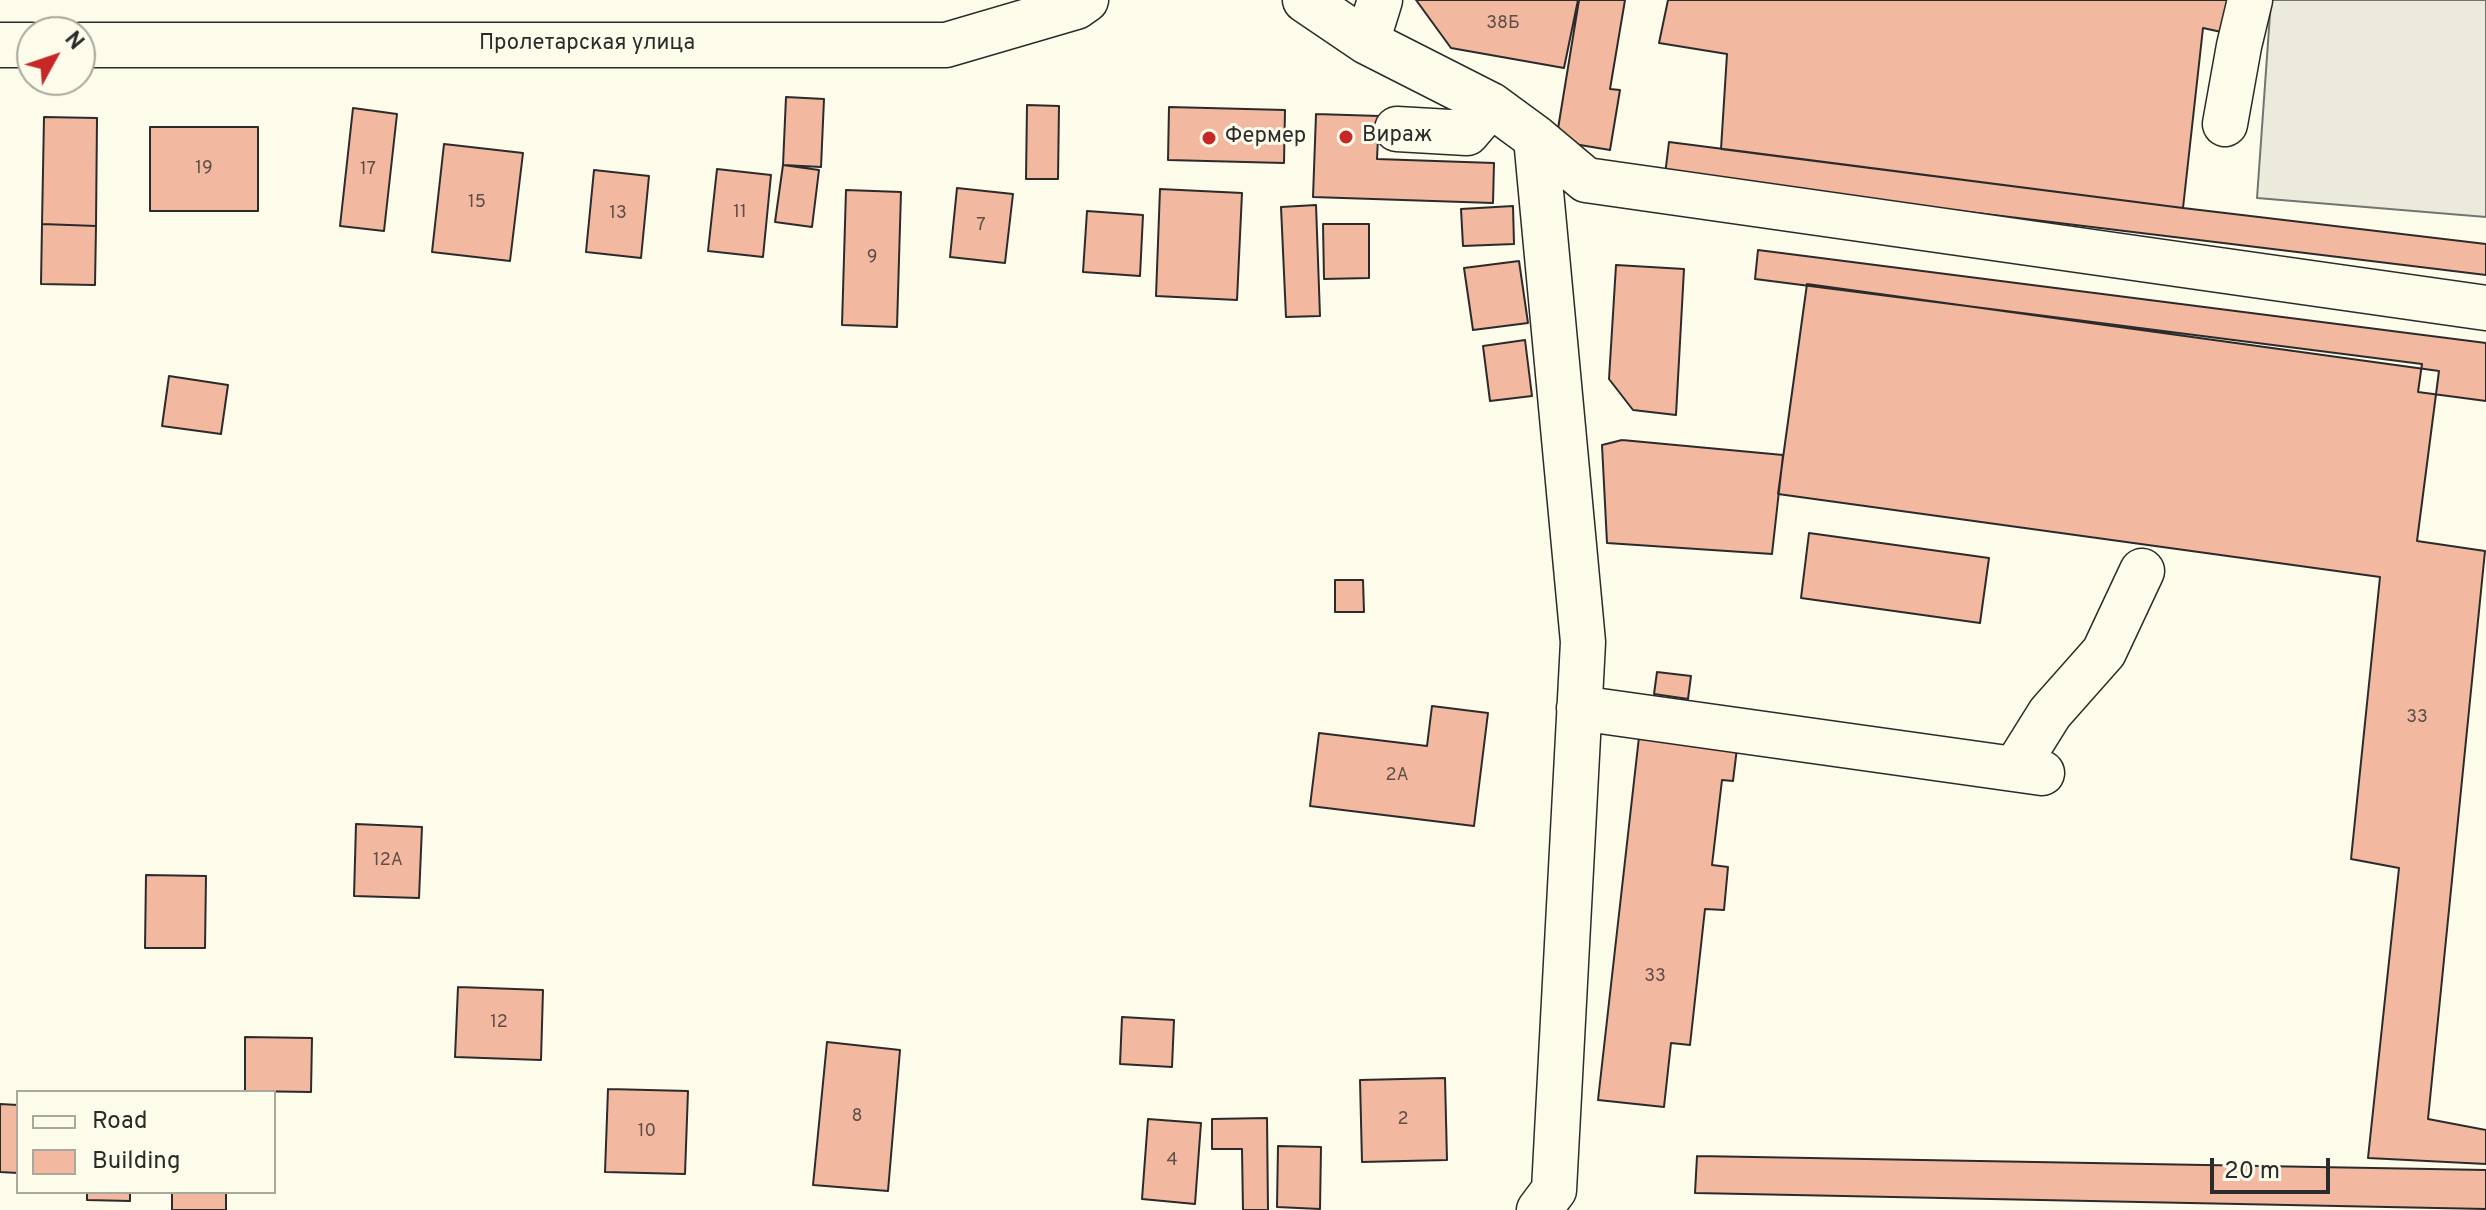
<!DOCTYPE html>
<html>
<head>
<meta charset="utf-8">
<style>
  body { margin:0 }
  #map { position:relative; width:2486px; height:1210px; overflow:hidden; background:#fdfbea; font-family:Overpass,sans-serif }
  canvas { display:block }
  .legend { position:absolute; left:16px; top:1090px; width:260px; height:104px; box-sizing:border-box; background:#fdfbea; border:2px solid #a9a89e; margin:0; padding:10px 14px; list-style:none; font-size:24px; color:#2b2b2b }
  .legend li { display:flex; align-items:center; gap:16px; height:40px }
  .legend b { width:40px; border:2px solid #a9a89e }
  .north { position:absolute; left:16px; top:16px; width:80px; height:80px; box-sizing:border-box; background:#fdfbea; border:2px solid #a9a89e; border-radius:50%; rotate:50deg; font-size:22px; font-weight:700; line-height:32px; text-align:center; color:#2b2b2b }
  .north::after { content:''; display:block; margin:auto; width:28px; height:36px; background:#c62828; clip-path:polygon(50% 0,100% 100%,50% 72%,0 100%) }
  .scale { position:absolute; left:2210px; top:1158px; width:120px; height:36px; box-sizing:border-box; border:4px solid #2b2b2b; border-top:0; padding-left:10px; font-size:24px; line-height:28px; white-space:nowrap; color:#2b2b2b; -webkit-text-stroke:6px #fdfbea; paint-order:stroke }
</style>
</head>
<body>
<div id="map">
<canvas width="2486" height="1210"></canvas>
<ul class="legend">
<li><b style="height:10px;background:#fdfbea"></b>Road</li>
<li><b style="height:22px;background:#f2b8a0"></b>Building</li>
</ul>
<div class="north">N</div>
<div class="scale">20 m</div>
</div>
<script>
const c = document.querySelector('canvas').getContext('2d');
c.lineJoin = 'round';
function fillPath(path, color) { c.fillStyle = color; c.fill(path, 'evenodd'); }
const poly = rows => new Path2D(rows.map(r => 'M' + r).join(''));
function strokePath(path, color, width, dash) { c.strokeStyle = color; c.lineWidth = width; c.lineCap = dash ? 'butt' : 'round'; c.setLineDash(dash || []); c.stroke(path); }
function write(font, color, halo, rows, align = 'center') {
  c.font = font + ' Overpass,sans-serif'; c.lineWidth = 6; c.setLineDash([]); c.textBaseline = 'middle'; c.strokeStyle = halo; c.fillStyle = color; for (const [text, x, y, turn = 0] of rows) {
    c.save(); c.translate(x, y); c.rotate((+turn || 0) * Math.PI / 180); c.textAlign = isNaN(turn) ? turn : align; if (halo) c.strokeText(text, 0, 0); c.fillText(text, 0, 0); c.restore();
  }
}
const parking = poly([
  [2271,0,2486,0,2486,217,2257,198,2271,0]
]);
fillPath(parking, '#eceadb');
strokePath(parking, '#74746e', 2);
const building = poly([
  [1416,0,1578,0,1564,68,1451,48,1416,0],
  [1579,0,1625,0,1610,89,1620,90,1610,150,1556,141,1579,0],
  [1668,0,2228,0,2226,33,2203,28,2183,208,1721,149,1727,54,1659,43,1668,0],
  [786,97,824,99,821,167,783,165,786,97],
  [1027,105,1059,106,1058,179,1026,179,1027,105],
  [1169,107,1285,110,1284,163,1168,160,1169,107],
  [353,108,397,114,384,231,340,226,353,108],
  [1316,114,1379,116,1377,159,1494,163,1493,203,1313,197,1316,114],
  [44,117,97,118,96,226,42,224,44,117],
  [150,127,258,127,258,211,150,211,150,127],
  [1669,142,2183,208,2486,244,2486,275,1665,175,1669,142],
  [444,144,523,153,510,261,432,252,444,144],
  [783,165,819,170,812,227,775,222,783,165],
  [717,169,771,175,763,257,708,251,717,169],
  [594,170,649,176,641,258,586,252,594,170],
  [957,188,1013,194,1005,263,950,257,957,188],
  [1160,189,1242,193,1237,300,1156,296,1160,189],
  [846,190,901,192,897,327,842,325,846,190],
  [1316,205,1320,316,1286,317,1281,207,1316,205],
  [1513,206,1514,244,1463,246,1461,209,1513,206],
  [1087,211,1143,215,1140,276,1083,272,1087,211],
  [42,224,96,226,95,285,41,284,42,224],
  [1323,224,1369,224,1369,278,1324,279,1323,224],
  [1758,250,2486,343,2486,401,2418,392,2422,364,1755,279,1758,250],
  [1519,261,1528,323,1473,330,1464,268,1519,261],
  [1616,265,1684,269,1676,415,1633,410,1609,379,1616,265],
  [1807,284,2439,371,2417,541,2485,551,2428,1119,2486,1130,2486,1164,2368,1158,2399,868,2351,859,2380,577,1778,494,1807,284],
  [1525,340,1532,396,1490,401,1483,346,1525,340],
  [169,376,228,385,221,434,162,426,169,376],
  [1622,440,1783,455,1772,554,1607,543,1602,445,1622,440],
  [1809,533,1989,558,1980,623,1801,598,1809,533],
  [1335,580,1363,580,1364,612,1335,612,1335,580],
  [1657,672,1691,676,1688,699,1654,694,1657,672],
  [1432,706,1488,713,1474,826,1310,806,1319,733,1427,746,1432,706],
  [1639,737,1737,748,1733,781,1722,780,1712,865,1728,867,1724,910,1705,909,1690,1045,1671,1043,1664,1107,1598,1100,1639,737],
  [356,824,422,827,419,898,354,896,356,824],
  [146,875,206,876,205,948,145,948,146,875],
  [458,987,543,990,541,1060,455,1057,458,987],
  [1122,1017,1174,1020,1172,1067,1120,1064,1122,1017],
  [245,1037,312,1038,311,1092,245,1091,245,1037],
  [827,1042,900,1050,888,1191,813,1185,827,1042],
  [1445,1078,1447,1160,1362,1162,1360,1080,1445,1078],
  [608,1089,688,1091,685,1174,605,1172,608,1089],
  [0,1104,18,1105,18,1173,0,1172,0,1104],
  [1267,1118,1268,1210,1243,1210,1242,1149,1212,1149,1212,1119,1267,1118],
  [1148,1119,1201,1123,1195,1204,1142,1199,1148,1119],
  [1278,1146,1321,1147,1320,1209,1277,1207,1278,1146],
  [1697,1156,2486,1170,2486,1209,1695,1193,1697,1156],
  [87,1192,130,1192,130,1201,87,1200,87,1192],
  [172,1192,226,1192,226,1210,172,1210,172,1192]
]);
fillPath(building, '#f2b8a0');
strokePath(building, '#2b2b2b', 2);
const minor = poly([
  [1305,0,1367,42,1491,105,1536,138,1583,642,1554,1190,1539,1210],
  [1367,42,1380,0],
  [2225,124,2239,46,2250,0],
  [1397,129,1467,133,1491,105],
  [1536,138,1586,180,2486,308],
  [1579,708,2042,773],
  [2015,769,2050,713,2104,652,2142,571]
]);
const major = poly([
  [0,45,32,45],
  [80,45,946,45,1076,7,1086,0]
]);
strokePath(minor, '#2b2b2b', 47);
strokePath(major, '#2b2b2b', 47);
strokePath(minor, '#fdfbea', 44);
strokePath(major, '#fdfbea', 44);
for (const [x, y, r, color] of [
  [1346,137,8,"#c62828"],
  [1209,138,8,"#c62828"]
]) { const dot = new Path2D(); dot.arc(x, y, r, 0, 2 * Math.PI); c.fillStyle = color; c.fill(dot); strokePath(dot, '#fdfbea', 3); }
write('18px', '#5d4e48', null, [
  ["38Б",1503,24],
  ["19",204,169],
  ["17",368,170],
  ["15",477,203],
  ["11",740,213],
  ["13",618,214],
  ["7",981,226],
  ["9",872,258],
  ["33",2417,718],
  ["2А",1397,776],
  ["12А",388,861],
  ["33",1655,977],
  ["12",499,1023],
  ["8",857,1117],
  ["2",1403,1120],
  ["10",647,1132],
  ["4",1172,1161]
]);
write('22px', '#2b2b2b', '#fdfbea', [
  ["Пролетарская улица",587,45]
]);
write('22px', '#2b2b2b', '#fdfbea', [
  ["Вираж",1362,137],
  ["Фермер",1225,138]
], 'left');
</script>
</body>
</html>
